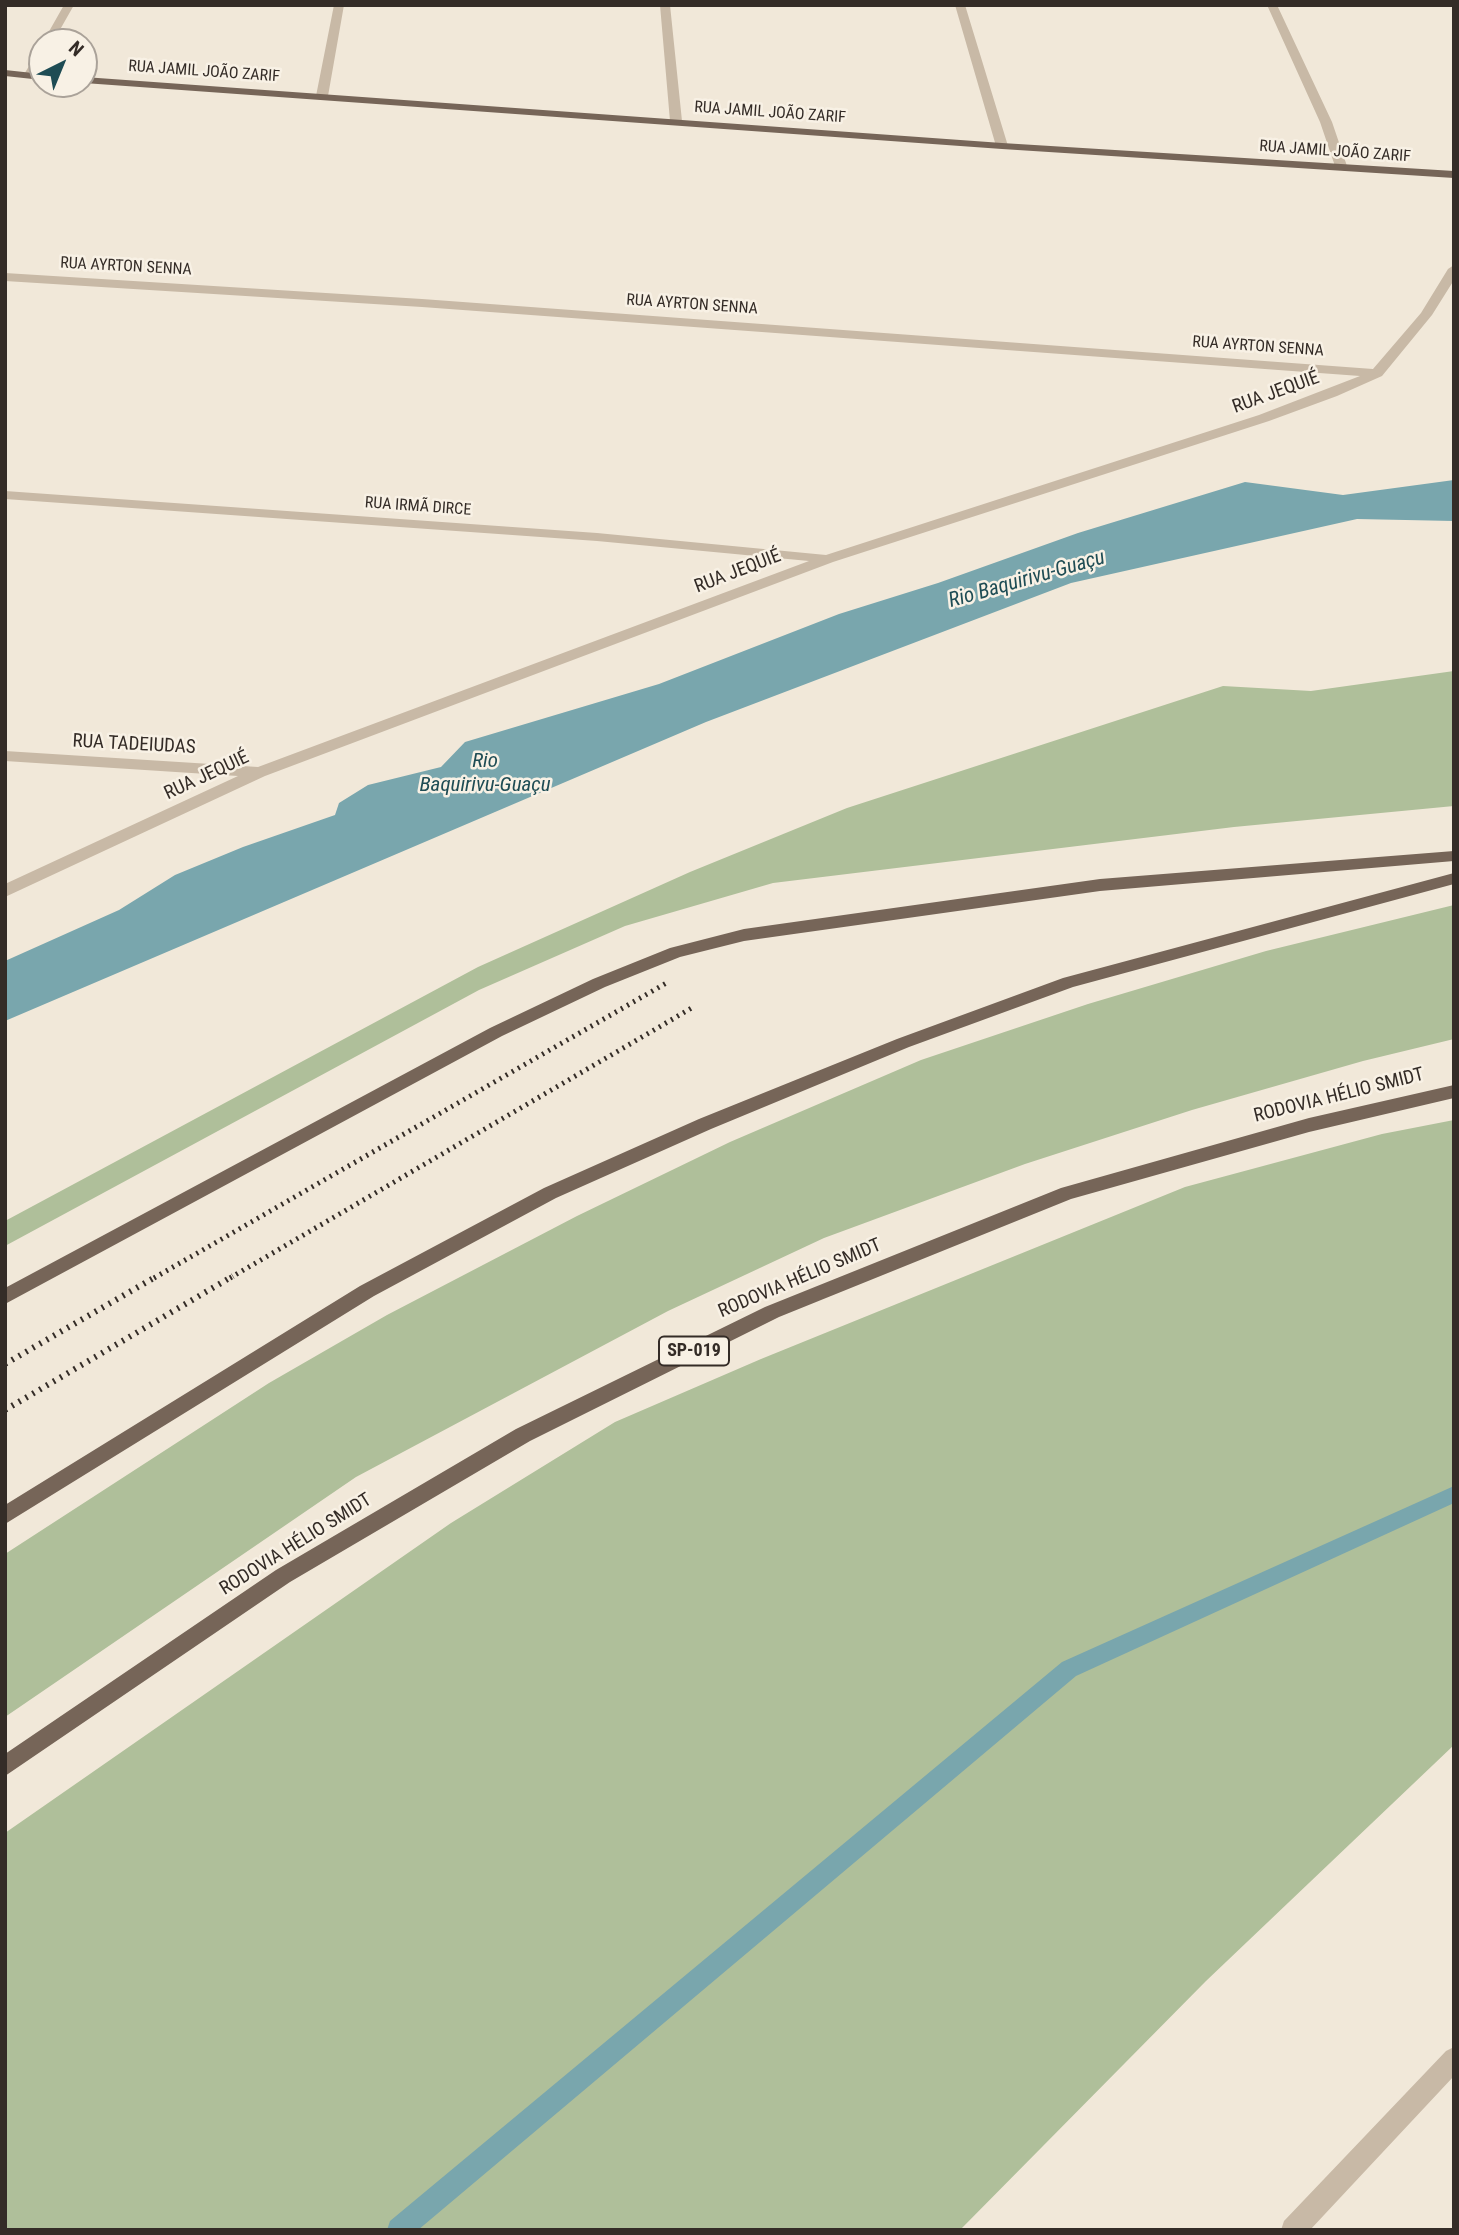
<!DOCTYPE html>
<html>
<head>
<meta charset="utf-8">
<style>
  body { margin:0 }
  #map { position:relative; width:1459px; height:2235px; overflow:hidden; background:#f1e8d9; font-family:"Roboto Condensed",sans-serif }
  canvas { display:block }
  .frame { position:absolute; inset:0; border:7px solid #342c27; pointer-events:none }
  .north { position:absolute; left:28px; top:28px; width:70px; height:70px; box-sizing:border-box; background:#f8f1e5; border:2px solid #aaa299; border-radius:50%; rotate:43deg; font-size:19px; font-weight:700; line-height:28px; text-align:center; color:#342c27 }
  .north::after { content:''; display:block; margin:auto; width:24px; height:32px; background:#1e4c54; clip-path:polygon(50% 0,100% 100%,50% 72%,0 100%) }
</style>
</head>
<body>
<div id="map">
<canvas width="1459" height="2235"></canvas>
<div class="frame"></div>
<div class="north">N</div>
</div>
<script>
const c = document.querySelector('canvas').getContext('2d');
c.lineJoin = 'round';
function fillPath(path, color) { c.fillStyle = color; c.fill(path, 'evenodd'); }
const poly = rows => new Path2D(rows.map(r => 'M' + r).join(''));
function strokePath(path, color, width, dash) { c.strokeStyle = color; c.lineWidth = width; c.lineCap = dash ? 'butt' : 'round'; c.setLineDash(dash || []); c.stroke(path); }
function write(font, color, halo, rows, align = 'center') {
  c.font = font + ' "Roboto Condensed",sans-serif'; c.lineWidth = 5; c.setLineDash([]); c.textBaseline = 'middle'; c.strokeStyle = halo; c.fillStyle = color; for (const [text, x, y, turn = 0] of rows) {
    c.save(); c.translate(x, y); c.rotate((+turn || 0) * Math.PI / 180); c.textAlign = isNaN(turn) ? turn : align; if (halo) c.strokeText(text, 0, 0); c.fillText(text, 0, 0); c.restore();
  }
}
fillPath(poly([
  [1454,671,1454,806,1234,827,773,883,625,926,479,990,5,1246,5,1221,478,967,690,872,847,808,1223,686,1311,691],
  [1454,905,1454,1039,1363,1061,1192,1110,1025,1164,824,1238,668,1311,356,1477,5,1717,5,1554,269,1383,387,1315,577,1216,730,1142,921,1060,1088,1004,1266,951],
  [1454,1120,1454,1745,1206,1981,960,2230,5,2230,5,1833,451,1523,615,1422,761,1359,1185,1187,1382,1134]
]), '#afbf9a');
fillPath(poly([
  [1454,480,1454,521,1357,519,1071,583,706,722,5,1021,5,961,119,910,175,875,243,847,335,815,339,803,368,785,441,767,465,742,659,684,839,614,938,583,1078,533,1245,482,1343,495]
]), '#79a6ad');
fillPath(poly([
  [1454,1486,1454,1503,1076,1676,418,2230,387,2230,390,2221,1062,1662,1454,1486]
]), '#79a6ad');
fillPath(poly([
  [64,5,74,5,53,42,43,42,64,5],
  [334,5,344,5,328,96,322,99,316,96,334,5],
  [660,5,670,5,682,121,676,124,670,121,660,5],
  [955,5,965,5,1008,146,1006,148,996,146,955,5],
  [1267,5,1277,5,1332,122,1348,169,1346,171,1336,169,1320,122,1267,5],
  [42,50,42,63,35,76,25,78,23,76,37,53,42,50],
  [1454,265,1454,280,1432,315,1382,376,1337,396,1269,421,833,562,265,776,5,897,5,884,238,776,5,761,5,751,258,767,809,561,597,541,5,499,5,491,597,533,826,555,1259,415,1360,376,422,307,5,281,5,273,422,299,1373,369,1421,313,1448,269,1454,265],
  [1454,2047,1454,2076,1310,2230,1281,2230,1284,2221,1446,2051,1454,2047]
]), '#c8b9a6');
fillPath(poly([
  [5,70,42,74,42,80,5,76,5,70],
  [84,77,1002,143,1454,171,1454,178,1002,149,84,83,84,77],
  [1454,851,1454,861,1100,891,744,941,680,957,605,987,502,1036,5,1304,5,1288,490,1028,593,979,670,948,744,929,1100,879,1454,851],
  [1454,873,1454,884,1073,987,909,1047,711,1129,556,1198,374,1296,5,1524,5,1505,360,1286,544,1188,699,1119,897,1039,1063,978,1454,873],
  [1454,1085,1454,1098,1309,1132,1071,1199,779,1317,530,1441,290,1582,5,1776,5,1754,276,1570,516,1429,765,1307,1061,1188,1309,1118,1454,1085]
]), '#766558');
strokePath(poly([
  [154,1278,668,982],
  [230,1278,695,1006]
]), '#342c27', 5, [2, 5]);
strokePath(poly([
  [5,1364,157,1276],
  [5,1410,233,1276]
]), '#342c27', 6, [2, 6]);
write('16px', '#342c27', '#f8f1e5', [
  ["RUA JAMIL JOÃO ZARIF",204,72,4],
  ["RUA JAMIL JOÃO ZARIF",770,113,4],
  ["RUA JAMIL JOÃO ZARIF",1335,152,4],
  ["RUA AYRTON SENNA",126,267,3],
  ["RUA AYRTON SENNA",692,305,4],
  ["RUA AYRTON SENNA",1258,347,4],
  ["RUA IRMÃ DIRCE",418,507,4]
]);
for (const [x, y, w] of [
  [694,1351,70]
]) { const box = new Path2D(); box.roundRect(x - w / 2, y - 14.5, w, 29, 5); c.fillStyle = '#f8f1e5'; c.fill(box); strokePath(box, '#342c27', 2); }
write('bold 18px', '#342c27', null, [
  ["SP-019",694,1351]
]);
write('19px', '#342c27', '#f8f1e5', [
  ["RUA JEQUIÉ",1276,393,-20],
  ["RUA JEQUIÉ",738,572,-21],
  ["RUA TADEIUDAS",134,745,3],
  ["RUA JEQUIÉ",207,776,-25],
  ["RODOVIA HÉLIO SMIDT",1339,1096,-14],
  ["RODOVIA HÉLIO SMIDT",800,1279,-23],
  ["RODOVIA HÉLIO SMIDT",296,1545,-32]
]);
write('italic 21px', '#1e4c54', '#f8f1e5', [
  ["Rio Baquirivu-Guaçu",1027,580,-16],
  ["Rio",485,762],
  ["Baquirivu-Guaçu",485,786]
]);
</script>
</body>
</html>
